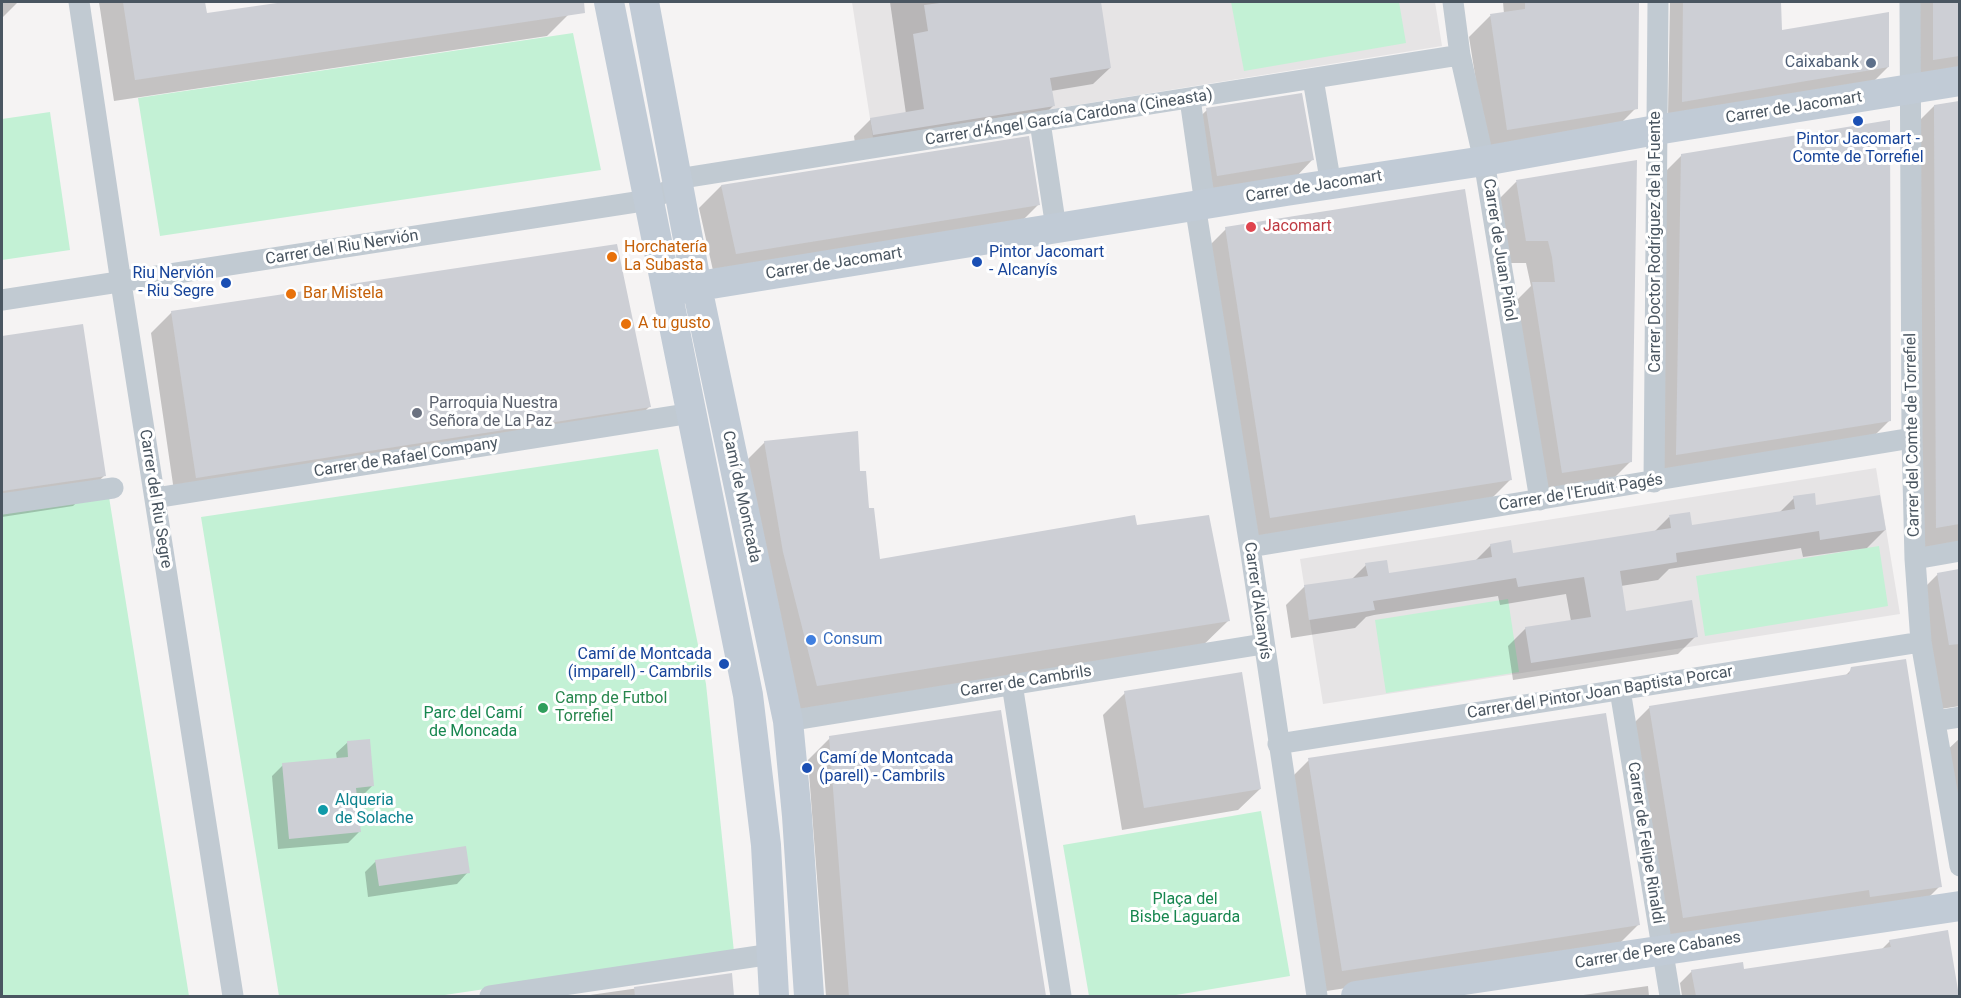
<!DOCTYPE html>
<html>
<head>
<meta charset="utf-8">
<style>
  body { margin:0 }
  #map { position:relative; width:1961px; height:998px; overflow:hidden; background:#f5f3f3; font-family:Roboto,sans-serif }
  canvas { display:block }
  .frame { position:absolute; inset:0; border:3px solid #4a5661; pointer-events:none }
</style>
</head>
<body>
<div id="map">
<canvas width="1961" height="998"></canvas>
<div class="frame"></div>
</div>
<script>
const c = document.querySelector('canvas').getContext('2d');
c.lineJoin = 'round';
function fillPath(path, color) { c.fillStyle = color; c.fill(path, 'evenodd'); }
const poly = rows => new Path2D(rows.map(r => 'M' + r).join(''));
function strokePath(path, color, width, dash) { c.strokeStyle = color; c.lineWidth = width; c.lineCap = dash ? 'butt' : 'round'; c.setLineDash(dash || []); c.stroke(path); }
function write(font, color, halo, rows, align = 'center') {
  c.font = font + ' Roboto,sans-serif'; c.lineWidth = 6; c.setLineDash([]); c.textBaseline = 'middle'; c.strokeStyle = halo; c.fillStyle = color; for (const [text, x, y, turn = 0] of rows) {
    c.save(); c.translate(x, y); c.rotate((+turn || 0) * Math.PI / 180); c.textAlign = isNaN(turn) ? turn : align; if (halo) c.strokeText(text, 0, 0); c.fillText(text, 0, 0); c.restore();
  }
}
fillPath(poly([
  [852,2,1435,2,1442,46,873,138],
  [1876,468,1900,614,1323,704,1300,559]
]), '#e6e4e5');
fillPath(poly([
  [1231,2,1399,2,1406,43,1244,71],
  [573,33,601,170,160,236,138,98],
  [50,112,70,250,2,260,2,119],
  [658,449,706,684,734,952,438,996,279,996,201,517],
  [109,497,189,996,2,996,2,512],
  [1879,546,1888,606,1705,636,1696,576],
  [1508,599,1519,672,1386,693,1375,620],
  [1261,811,1290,976,1170,996,1089,996,1063,845]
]), '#c3f1d5');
fillPath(poly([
  [2,2,18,2,2,18],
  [99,2,203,2,205,15,294,2,566,2,568,15,547,36,114,101],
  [890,2,1099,2,1110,68,1093,84,1051,91,1053,106,1036,123,856,151,854,136,871,119,906,114],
  [1503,2,1637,2,1636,108,1615,129,1487,151,1469,37,1490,16,1504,14],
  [1670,2,1780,2,1780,32,1888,67,1874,81,1668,115],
  [1912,2,1960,2,1960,73,1912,81],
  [1960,102,1960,542,1915,549,1912,128,1934,106],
  [1207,110,1312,160,1296,177,1200,192,1190,126],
  [1682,155,1890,420,1859,451,1646,484,1651,186],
  [1635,162,1631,461,1609,483,1541,494,1511,306,1531,286,1526,263,1504,263,1494,204,1516,182],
  [721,186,1038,205,1016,227,714,275,699,208],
  [1226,229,1510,480,1488,502,1249,539,1204,251],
  [172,312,650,406,629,427,175,498,151,333],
  [82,326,104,476,73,506,2,517,2,338],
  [765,442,859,473,878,561,1136,527,1228,621,1193,655,783,720,730,477],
  [1794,498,1885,530,1867,548,1803,557,1801,548,1669,569,1658,580,1621,586,1625,612,1696,636,1678,654,1513,680,1508,646,1526,628,1571,621,1566,594,1500,605,1498,596,1374,615,1366,617,1355,628,1291,638,1286,605,1304,587,1351,580,1366,565,1388,575,1475,561,1491,545,1512,555,1654,532,1669,517,1691,527,1778,514],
  [1960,571,1960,706,1934,710,1916,596,1938,574],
  [1852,669,1940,886,1921,905,1665,936,1631,726,1650,707,1844,677],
  [1125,693,1260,789,1238,810,1122,830,1103,715],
  [999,712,1045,996,826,996,808,760,830,738],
  [1960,738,1960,857,1943,754],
  [348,742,372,786,361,797,356,797,359,832,348,843,278,849,272,776,283,765,337,760,336,753],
  [1309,760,1638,925,1616,947,1320,992,1287,782],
  [376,861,468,872,457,884,368,897,365,872],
  [1947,932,1958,996,1682,996,1680,983,1692,971,1743,971,1881,950,1890,941],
  [730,975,732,996,583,996],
  [1648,986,1649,996,1576,996]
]), '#0003');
fillPath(poly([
  [123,2,205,2,207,13,284,2,584,2,585,13,135,80],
  [948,2,1101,2,1111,68,1050,78,1055,106,873,135,870,118,924,109,913,34,928,31,924,5],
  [1525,2,1639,2,1638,109,1507,130,1490,14,1525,9],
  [1683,2,1781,2,1782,30,1889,12,1889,67,1682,102],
  [1933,2,1959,2,1959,56,1933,60],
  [1302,93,1314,160,1217,176,1206,108],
  [1959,101,1959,524,1936,528,1934,105],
  [1890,120,1891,421,1676,455,1681,154],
  [1029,136,1040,205,736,254,721,185],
  [1637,160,1632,462,1562,473,1532,282,1555,282,1552,257,1548,241,1526,241,1516,180],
  [1465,189,1512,480,1270,518,1225,227],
  [617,244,651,407,196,478,171,311],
  [83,324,106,476,2,491,2,336],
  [858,431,860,471,866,471,869,508,874,508,880,559,1135,515,1137,525,1209,515,1230,621,817,686,783,552,764,441],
  [1815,493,1816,505,1880,495,1886,530,1820,540,1819,531,1676,553,1677,562,1620,571,1626,611,1692,600,1698,637,1531,663,1525,627,1591,617,1584,577,1518,587,1516,578,1393,598,1373,601,1375,610,1309,620,1304,585,1368,576,1365,563,1387,560,1389,573,1449,564,1492,557,1490,544,1511,540,1513,553,1671,528,1669,515,1690,512,1692,525,1795,509,1793,496],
  [1959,569,1959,644,1949,645,1937,573],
  [1906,659,1942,887,1870,897,1869,890,1683,918,1649,706,1849,674,1851,667],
  [1242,672,1261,789,1144,808,1124,691],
  [1001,710,1046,996,849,996,829,736],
  [1606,713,1640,925,1342,971,1308,758],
  [370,739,374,786,356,788,361,832,289,839,282,763,348,757,347,741],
  [466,846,470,873,379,886,375,860],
  [1948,930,1959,996,1696,996,1691,970,1743,962,1744,969,1891,947,1889,940],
  [732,973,734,996,635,996,634,987]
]), '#cdcfd5');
strokePath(poly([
  [79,2,121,283,233,996],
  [1453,2,1460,55,1484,161,1540,500],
  [1910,2,1912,438,1915,559,1921,642,1960,866],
  [1313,79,1331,185],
  [1190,99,1205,204],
  [1040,122,1056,228],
  [677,179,1460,55],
  [1195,205,1250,547,1317,996],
  [2,300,649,200,678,186],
  [1654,482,1658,2],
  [155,498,692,413],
  [2,504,113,488],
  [1250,547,1912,438],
  [1915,559,1960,551],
  [1012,684,1061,996],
  [1620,690,1670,996],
  [788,721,1263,644],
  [1935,721,1960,717],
  [1278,744,1921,642],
  [490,996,772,954]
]), '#c1cad2', 21);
strokePath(poly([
  [609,2,748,695,766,845,774,996],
  [644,2,697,287,788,721,797,816,809,996],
  [668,291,1286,191,1484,161,1656,130,1960,81],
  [1356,996,1960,906]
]), '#c1cbd6', 30);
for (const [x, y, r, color] of [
  [1871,63,6,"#5c6f8a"],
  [1858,121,6,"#1a4fb4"],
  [1251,227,6,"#e0444e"],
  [612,257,6,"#e8710a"],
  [977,262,6,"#1a4fb4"],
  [226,283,6,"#1a4fb4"],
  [291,294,6,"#e8710a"],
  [626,324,6,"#e8710a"],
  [417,413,6,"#6b7280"],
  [811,640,6,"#3f7fe0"],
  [724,664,6,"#1a4fb4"],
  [543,708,6,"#2e9e5b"],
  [807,768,6,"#1a4fb4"],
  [323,810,6,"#0f9aa8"]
]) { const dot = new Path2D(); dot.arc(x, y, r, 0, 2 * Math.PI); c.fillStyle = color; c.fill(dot); strokePath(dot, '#fff', 2); }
write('16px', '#4e5e75', '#fff', [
  ["Caixabank",1859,63]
], 'right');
write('16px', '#4a5661', '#fff', [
  ["Carrer de Jacomart",1794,108,-9],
  ["Carrer d'Ángel García Cardona (Cineasta)",1069,118,-9],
  ["Carrer de Jacomart",1314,187,-9],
  ["Carrer Doctor Rodríguez de la Fuente",1656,242,-90],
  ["Carrer del Riu Nervión",342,248,-9],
  ["Carrer de Juan Piñol",1499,250,81],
  ["Carrer de Jacomart",834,264,-9],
  ["Carrer del Comte de Torrefiel",1913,435,-91],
  ["Carrer de Rafael Company",406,458,-9],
  ["Carrer de l'Erudit Pagés",1581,493,-9],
  ["Camí de Montcada",741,497,78],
  ["Carrer del Riu Segre",155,499,81],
  ["Carrer d'Alcanyís",1257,601,82],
  ["Carrer de Cambrils",1026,682,-9],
  ["Carrer del Pintor Joan Baptista Porcar",1600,693,-9],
  ["Carrer de Felipe Rinaldi",1645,843,81],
  ["Carrer de Pere Cabanes",1658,951,-9]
]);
write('16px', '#164399', '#fff', [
  ["Pintor Jacomart -",1858,140,"center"],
  ["Comte de Torrefiel",1858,158,"center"],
  ["Pintor Jacomart",989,253],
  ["- Alcanyís",989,271],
  ["Riu Nervión",214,274,"right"],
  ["- Riu Segre",214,292,"right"],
  ["Camí de Montcada",712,655,"right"],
  ["(imparell) - Cambrils",712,673,"right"],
  ["Camí de Montcada",819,759],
  ["(parell) - Cambrils",819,777]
], 'left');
write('16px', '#be3a42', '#fff', [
  ["Jacomart",1263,227]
], 'left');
write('16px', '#c56008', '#fff', [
  ["Horchatería",624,248],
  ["La Subasta",624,266],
  ["Bar Mistela",303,294],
  ["A tu gusto",638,324]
], 'left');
write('16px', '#5b616d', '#fff', [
  ["Parroquia Nuestra",429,404],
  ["Señora de La Paz",429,422]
], 'left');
write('16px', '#366cbe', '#fff', [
  ["Consum",823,640]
], 'left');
write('16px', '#27864d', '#fff', [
  ["Camp de Futbol",555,699],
  ["Torrefiel",555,717]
], 'left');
write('16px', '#17864f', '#fff', [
  ["Parc del Camí",473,714],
  ["de Moncada",473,732],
  ["Plaça del",1185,900],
  ["Bisbe Laguarda",1185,918]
]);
write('16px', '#0d838f', '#fff', [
  ["Alqueria",335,801],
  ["de Solache",335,819]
], 'left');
</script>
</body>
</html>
